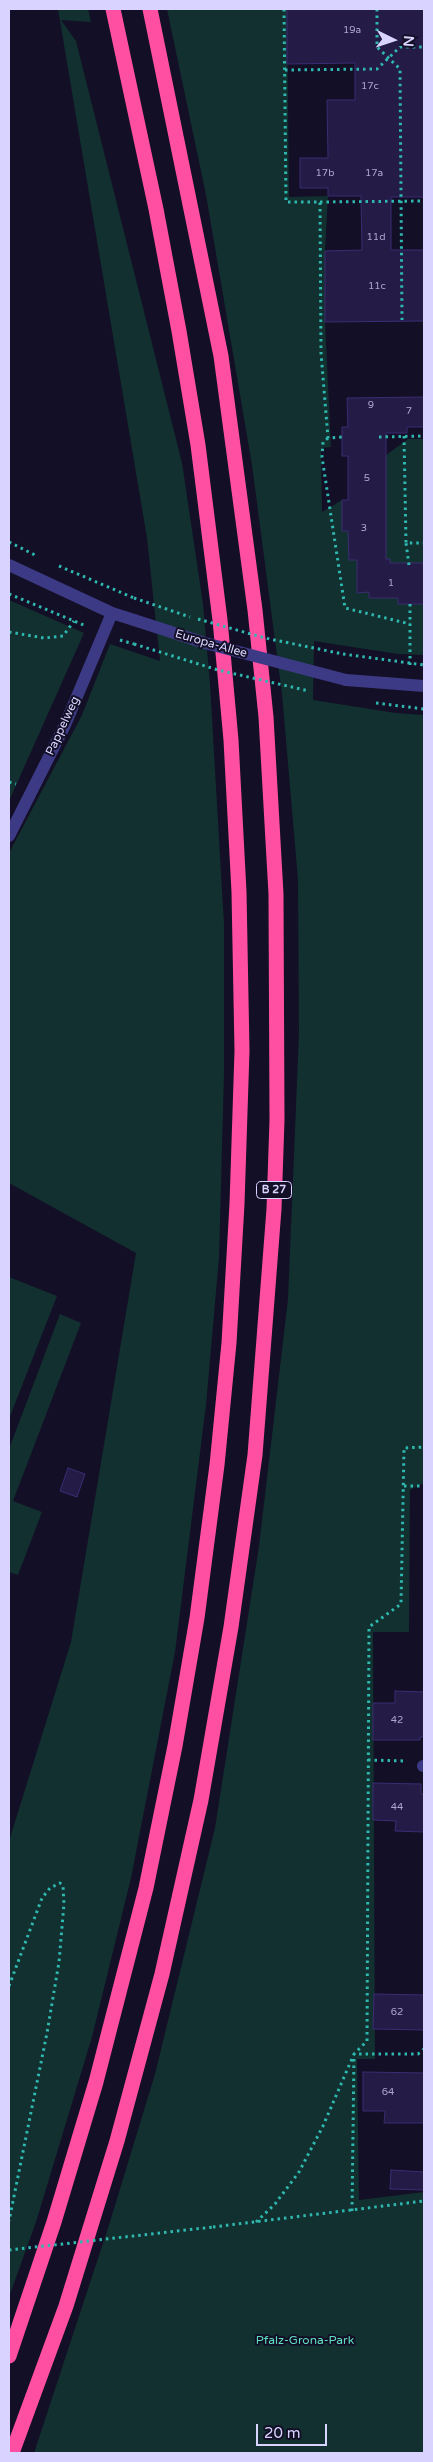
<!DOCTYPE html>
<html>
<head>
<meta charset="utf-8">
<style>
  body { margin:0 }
  #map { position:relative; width:433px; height:2462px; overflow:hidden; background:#130f26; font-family:"Varela Round",sans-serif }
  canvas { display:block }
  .frame { position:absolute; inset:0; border:10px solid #d9d4ff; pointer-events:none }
  .north { position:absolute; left:368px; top:15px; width:50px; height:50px; -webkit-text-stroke:4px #130f26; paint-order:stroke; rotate:94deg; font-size:14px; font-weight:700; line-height:20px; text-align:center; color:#d9d4ff }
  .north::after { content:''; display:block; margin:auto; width:18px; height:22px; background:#d9d4ff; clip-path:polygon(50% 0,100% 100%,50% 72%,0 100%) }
  .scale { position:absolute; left:256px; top:2424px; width:71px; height:22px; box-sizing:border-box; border:2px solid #d9d4ff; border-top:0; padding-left:6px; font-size:15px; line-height:18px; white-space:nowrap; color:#d9d4ff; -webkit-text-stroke:4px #130f26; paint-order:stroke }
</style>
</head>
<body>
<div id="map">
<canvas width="433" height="2462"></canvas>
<div class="frame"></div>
<div class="north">N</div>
<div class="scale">20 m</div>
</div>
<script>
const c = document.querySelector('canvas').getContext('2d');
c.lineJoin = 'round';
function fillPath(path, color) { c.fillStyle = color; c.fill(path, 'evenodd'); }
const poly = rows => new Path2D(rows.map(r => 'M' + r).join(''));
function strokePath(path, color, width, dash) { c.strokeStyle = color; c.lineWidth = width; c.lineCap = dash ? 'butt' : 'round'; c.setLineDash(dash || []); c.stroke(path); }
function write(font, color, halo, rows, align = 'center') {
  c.font = font + ' "Varela Round",sans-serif'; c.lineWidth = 4; c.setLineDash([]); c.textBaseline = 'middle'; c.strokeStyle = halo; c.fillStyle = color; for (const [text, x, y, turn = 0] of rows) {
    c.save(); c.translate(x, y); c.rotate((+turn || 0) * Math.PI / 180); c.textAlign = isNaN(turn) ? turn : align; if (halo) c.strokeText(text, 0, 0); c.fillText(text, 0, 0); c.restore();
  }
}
fillPath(poly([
  [58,9,88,9,91,22,61,20,76,41,182,463,203,604,210,684,224,924,224,1074,219,1258,206,1405,175,1652,131,1878,92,2037,36,2222,9,2297,9,1841,71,1642,136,1253,9,1183,9,853,82,715,110,644,160,661,147,538],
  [167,9,287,9,289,197,328,196,325,251,325,322,331,447,321,448,322,512,342,500,386,499,386,455,408,439,424,439,424,655,398,654,314,641,313,700,396,713,424,715,424,1483,410,1490,409,1632,373,1632,375,2059,357,2059,359,2200,424,2192,424,2453,34,2453,109,2225,155,2074,215,1828,259,1546,288,1299,299,1033,298,880,282,694,252,465,206,195],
  [9,600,84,633,9,801],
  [9,1277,57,1296,9,1419],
  [60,1314,81,1323,13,1501,42,1512,18,1575,9,1572,9,1449]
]), '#12302f');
const building = poly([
  [287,9,424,9,424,197,391,197,391,250,424,250,424,321,325,322,325,251,362,250,361,196,328,196,328,188,300,188,300,158,328,158,327,100,355,100,355,63,287,64,287,9],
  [424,397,424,427,407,427,407,433,386,433,386,559,390,559,390,563,424,563,424,604,398,604,398,598,369,598,369,592,357,593,357,560,349,560,348,531,342,531,342,500,348,500,348,456,342,456,342,427,348,427,347,398,424,397],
  [68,1468,85,1474,77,1497,60,1491,68,1468],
  [395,1691,424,1692,424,1737,420,1737,420,1740,373,1740,373,1703,395,1703,395,1691],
  [373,1783,421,1784,421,1794,424,1794,424,1832,395,1831,396,1821,373,1820,373,1783],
  [374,1994,424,1995,424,2030,373,2029,374,1994],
  [363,2072,424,2073,424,2123,384,2123,385,2111,363,2111,363,2072],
  [391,2170,424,2172,424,2190,390,2189,391,2170]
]);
fillPath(building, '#241b47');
strokePath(building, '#3b2d73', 1);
strokePath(poly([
  [284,9,286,202,320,202,321,353,328,438,342,437],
  [377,9,377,47,400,69,402,320],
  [285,70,377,69,400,47,424,47],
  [320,202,424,201],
  [404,436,406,543],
  [379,437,424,436],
  [328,438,323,442,322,457,345,608,410,624],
  [9,542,37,556],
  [409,565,406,543,424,543],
  [59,566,134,598],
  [9,594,86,626],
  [410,604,410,668],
  [9,632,44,638,63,636,74,621],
  [120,640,134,644],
  [343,654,424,665],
  [376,703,424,709],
  [9,782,16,784],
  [404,1486,424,1486],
  [368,1760,407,1761],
  [9,1986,42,1898,50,1888,60,1883,63,1886,64,1904,59,1962,47,2033,9,2221],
  [352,2211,354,2054,367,2041,369,1627,401,1604,404,1448,424,1447],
  [256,2222,275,2204,299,2172,323,2126,354,2054,418,2054,424,2049],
  [213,2227,424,2201]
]), '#2fb8b0', 3, [2.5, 4]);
strokePath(poly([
  [9,565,112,613,134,620],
  [346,680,424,686],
  [9,836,65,725,112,613],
  [423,1766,424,1766]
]), '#3d3a85', 12);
strokePath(poly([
  [9,2356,54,2222,96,2082,146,1888,175,1746,197,1618,217,1465,229,1343,237,1204,242,1051,239,892,231,740,220,620,198,445,179,331,156,209,113,9],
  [12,2453,66,2306,117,2141,162,1974,201,1800,231,1627,255,1455,274,1209,277,1120,276,894,266,717,255,610,221,356,150,9]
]), '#ff4fa3', 15);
strokePath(poly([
  [134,598,190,617],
  [198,619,265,638,343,654],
  [134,644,218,670,309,691],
  [9,2250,213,2227]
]), '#2fb8b0', 3, [2.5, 4]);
strokePath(poly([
  [134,620,205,643,346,680]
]), '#3d3a85', 12);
write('10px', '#aca6d1', null, [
  ["19a",352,30],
  ["17c",370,86],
  ["17b",325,173],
  ["17a",374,173],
  ["11d",376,237],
  ["11c",377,286],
  ["9",371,405],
  ["7",409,411],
  ["5",367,478],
  ["3",364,528],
  ["1",391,583],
  ["42",397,1720],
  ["44",397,1807],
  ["62",397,2012],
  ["64",388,2092]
]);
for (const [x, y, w] of [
  [274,1190,35]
]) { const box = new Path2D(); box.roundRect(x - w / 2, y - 8.5, w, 17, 4); c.fillStyle = '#130f26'; c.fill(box); strokePath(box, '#d9d4ff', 1); }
write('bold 11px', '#d9d4ff', null, [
  ["B 27",274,1190]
]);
write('12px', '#d9d4ff', '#130f26', [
  ["Europa-Allee",211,644,16],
  ["Pappelweg",63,726,-65]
]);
write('12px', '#5fe0c0', '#130f26', [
  ["Pfalz-Grona-Park",305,2341]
]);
</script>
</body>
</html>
